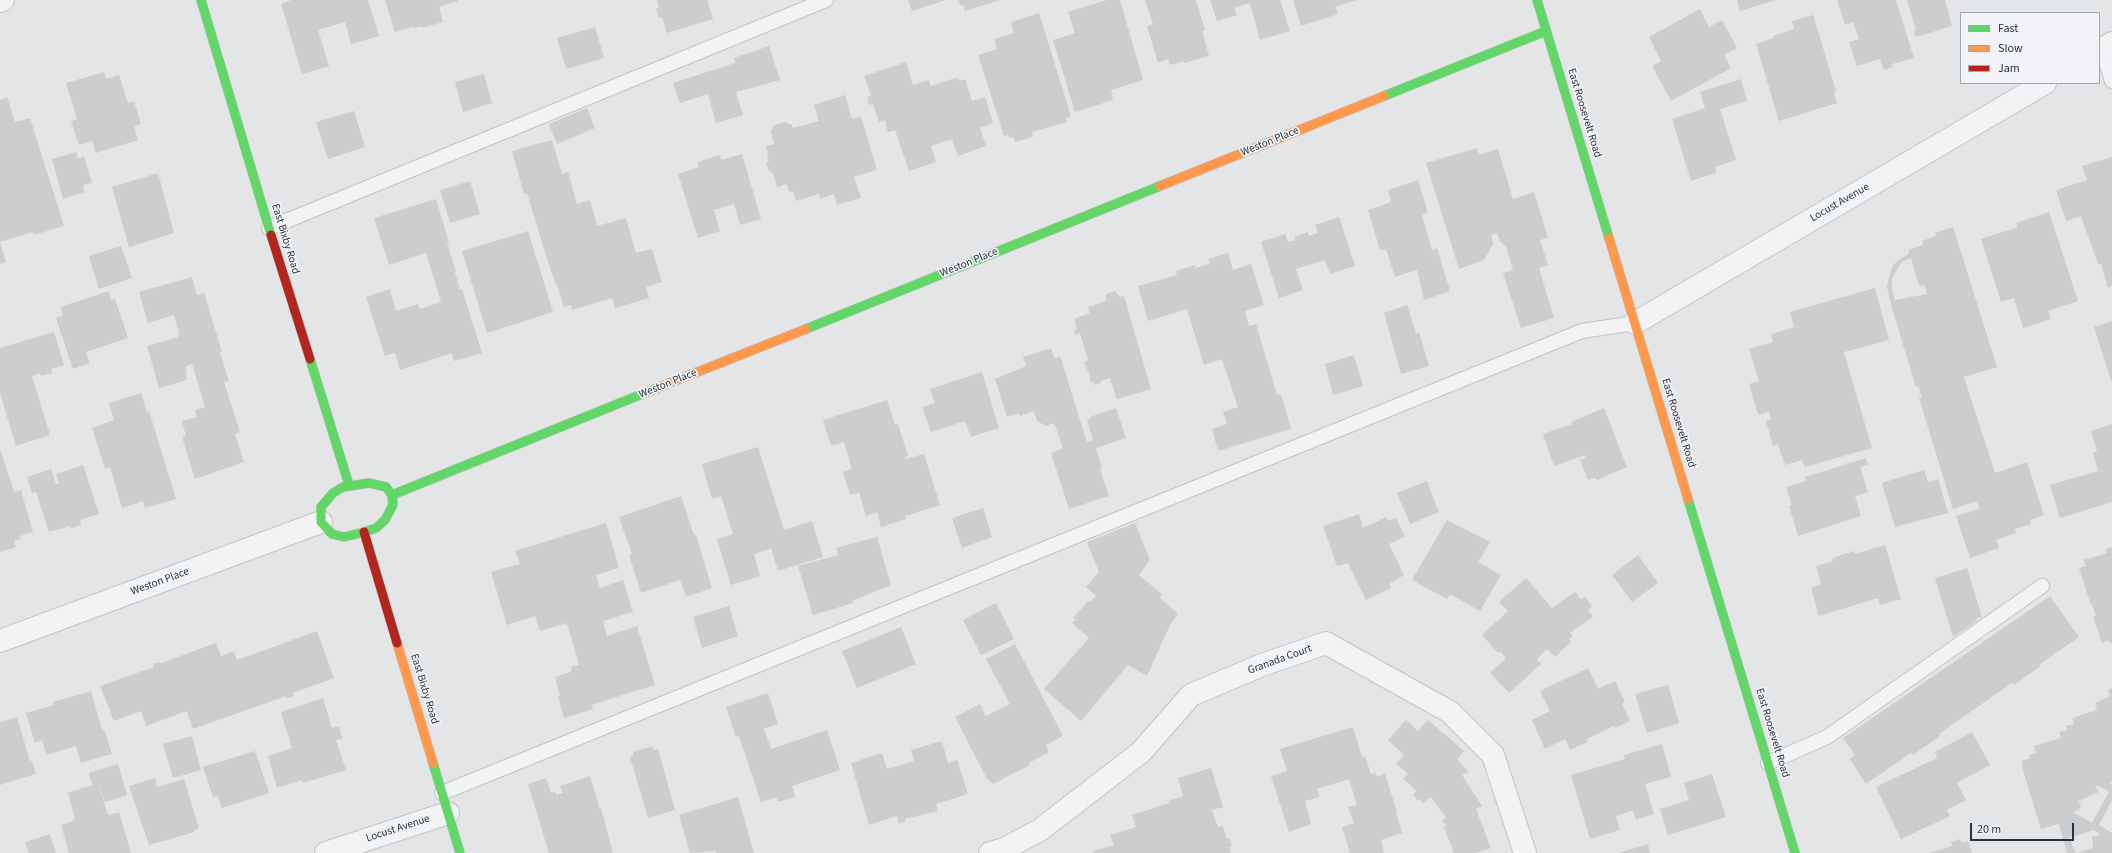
<!DOCTYPE html>
<html>
<head>
<meta charset="utf-8">
<style>
  body { margin:0 }
  #map { position:relative; width:2112px; height:853px; overflow:hidden; background:#e3e5e7; font-family:"Source Sans 3",sans-serif }
  canvas { display:block }
  .legend { position:absolute; left:1960px; top:12px; width:140px; height:72px; box-sizing:border-box; background:#f1f3f6; border:1px solid #a2a6ad; margin:0; padding:5px 7px; list-style:none; font-size:12px; color:#2b333f }
  .legend li { display:flex; align-items:center; gap:8px; height:20px }
  .legend b { width:20px; border:1px solid #a2a6ad }
  .scale { position:absolute; left:1970px; top:823px; width:104px; height:18px; box-sizing:border-box; border:2px solid #2b333f; border-top:0; padding-left:5px; font-size:12px; line-height:14px; white-space:nowrap; color:#2b333f; -webkit-text-stroke:3px #f1f3f6; paint-order:stroke }
</style>
</head>
<body>
<div id="map">
<canvas width="2112" height="853"></canvas>
<ul class="legend">
<li><b style="height:5px;background:#63d668"></b>Fast</li>
<li><b style="height:5px;background:#ff974d"></b>Slow</li>
<li><b style="height:5px;background:#b3261e"></b>Jam</li>
</ul>
<div class="scale">20 m</div>
</div>
<script>
const c = document.querySelector('canvas').getContext('2d');
c.lineJoin = 'round';
function fillPath(path, color) { c.fillStyle = color; c.fill(path, 'evenodd'); }
const poly = rows => new Path2D(rows.map(r => 'M' + r).join(''));
function strokePath(path, color, width, dash) { c.strokeStyle = color; c.lineWidth = width; c.lineCap = dash ? 'butt' : 'round'; c.setLineDash(dash || []); c.stroke(path); }
function write(font, color, halo, rows, align = 'center') {
  c.font = font + ' "Source Sans 3",sans-serif'; c.lineWidth = 3.5; c.setLineDash([]); c.textBaseline = 'middle'; c.strokeStyle = halo; c.fillStyle = color; for (const [text, x, y, turn = 0] of rows) {
    c.save(); c.translate(x, y); c.rotate((+turn || 0) * Math.PI / 180); c.textAlign = isNaN(turn) ? turn : align; if (halo) c.strokeText(text, 0, 0); c.fillText(text, 0, 0); c.restore();
  }
}
fillPath(poly([
  [291,0,368,0,379,36,351,44,345,22,318,30,329,66,302,74,281,4],
  [385,0,457,0,458,1,439,7,443,22,422,28,421,26,414,28,413,27,395,32],
  [657,0,707,0,713,19,667,33,662,17,659,18,656,9,659,8],
  [908,0,946,0,912,11],
  [959,0,1000,0,965,11,963,5,960,5],
  [1107,0,1120,0,1143,80,1111,90,1113,100,1075,112,1053,40,1075,33,1068,12],
  [1145,0,1196,0,1205,30,1202,31,1209,56,1184,63,1183,61,1170,65,1168,59,1158,63,1147,26,1153,24],
  [1210,0,1280,0,1290,31,1260,40,1250,3,1234,8,1237,15,1217,21],
  [1293,0,1357,0,1335,7,1338,14,1301,26],
  [1737,0,1776,0,1740,11],
  [1837,0,1896,0,1914,58,1892,64,1893,67,1884,70,1880,59,1857,66,1849,42,1859,39,1853,22,1845,25],
  [1907,0,1945,0,1952,26,1916,37,1914,31,1916,30],
  [1700,9,1709,27,1722,20,1737,48,1724,55,1731,68,1671,101,1652,66,1661,61,1649,37],
  [1039,13,1071,116,1066,118,1067,122,1032,132,1033,137,1015,142,1013,137,1009,138,1008,135,1004,136,978,55,997,49,994,39,1014,33,1011,22],
  [1813,15,1836,91,1834,92,1837,103,1779,121,1756,44,1773,38,1773,36,1794,29,1792,21],
  [595,27,604,58,566,69,557,38],
  [769,46,780,80,736,92,743,115,716,123,708,94,680,103,673,83,735,63,734,58],
  [906,62,913,85,929,80,931,86,958,77,959,81,965,79,972,101,985,97,993,123,980,128,986,146,958,156,952,139,931,146,936,162,909,171,895,130,888,132,885,120,879,122,873,104,869,105,867,97,871,96,864,76],
  [104,72,106,79,119,75,128,103,134,101,141,124,134,126,138,140,96,153,92,141,79,145,71,121,77,119,66,83],
  [484,74,492,103,463,112,455,82],
  [1741,79,1747,101,1720,109,1736,160,1715,167,1716,173,1691,181,1672,119,1705,108,1700,92],
  [845,95,852,119,861,116,877,170,854,177,861,198,837,205,834,194,820,199,819,194,796,201,793,191,789,192,787,184,777,187,774,176,771,171,769,172,766,163,769,162,767,156,768,156,766,146,774,144,771,132,774,125,785,122,792,125,793,128,819,121,814,105],
  [7,97,15,122,30,118,64,226,34,235,33,232,0,242,0,100],
  [587,108,595,128,557,144,549,124],
  [354,111,365,147,328,159,316,122],
  [552,140,562,174,568,172,577,204,590,200,597,226,626,218,636,253,652,249,662,282,646,287,649,298,615,308,612,298,572,310,571,305,564,307,557,284,556,285,547,259,527,193,524,194,512,151],
  [1477,148,1479,155,1498,149,1513,199,1534,192,1548,238,1540,240,1548,265,1539,268,1554,318,1521,328,1503,273,1513,270,1506,246,1500,242,1497,233,1491,235,1493,244,1484,260,1459,269,1426,163],
  [76,152,78,158,84,156,92,183,83,185,84,192,63,199,52,159],
  [742,154,761,219,740,225,734,204,714,210,720,231,698,238,678,174,699,167,697,162,720,155,721,160],
  [2112,157,2112,286,2108,288,2101,264,2098,264,2081,216,2066,221,2056,190,2087,180,2082,166],
  [158,173,174,233,129,247,112,187],
  [1418,180,1428,213,1422,215,1432,250,1437,248,1450,291,1424,300,1417,270,1395,277,1386,249,1380,250,1368,210,1391,202,1388,190],
  [470,181,480,214,450,223,440,190],
  [436,199,449,242,447,243,456,272,455,273,460,290,462,289,482,353,454,361,452,353,400,370,395,353,385,356,366,297,390,289,396,311,418,304,420,309,441,302,426,253,389,265,374,218],
  [2049,212,2078,301,2048,311,2051,319,2023,328,2014,298,2001,302,1981,239,2018,227,2016,223],
  [1339,217,1355,266,1330,274,1325,260,1296,269,1303,290,1279,298,1261,242,1285,234,1288,242,1295,240,1294,237,1308,232,1309,236,1318,233,1315,225],
  [1953,227,1997,367,1964,377,1995,473,2027,462,2044,515,2030,520,2031,524,2015,529,2016,533,1996,540,1999,548,1970,558,1956,516,1979,509,1977,501,1953,509,1919,398,1922,397,1918,386,1916,387,1891,305,1887,287,1892,267,1897,261,1909,254,1908,250,1923,245,1922,241,1936,236,1935,233],
  [1911,258,1919,286,1924,285,1927,294,1895,300,1892,289,1892,279,1899,266,1903,261],
  [528,231,553,312,487,333,462,251],
  [0,242,6,262,0,264],
  [121,246,132,278,99,289,89,256],
  [1228,253,1233,270,1251,264,1264,305,1245,311,1249,326,1256,324,1277,395,1281,394,1291,429,1218,451,1212,429,1227,424,1223,412,1238,407,1222,359,1204,365,1187,309,1148,321,1138,286,1177,275,1176,271,1195,265,1195,268,1210,264,1208,259],
  [192,277,197,295,204,293,222,352,220,353,229,381,224,382,240,432,235,434,244,462,195,479,182,437,186,436,182,421,197,417,195,410,205,407,192,364,186,366,187,380,159,388,147,346,178,337,179,333,174,315,148,323,139,292],
  [1875,288,1889,340,1844,352,1872,448,1805,467,1802,460,1785,465,1778,444,1773,446,1766,421,1771,419,1769,412,1758,415,1749,384,1759,381,1749,349,1773,342,1771,334,1794,327,1790,312],
  [109,291,111,300,115,299,128,338,86,352,90,363,73,369,56,318,63,315,60,307],
  [1115,291,1119,297,1124,296,1151,389,1117,399,1110,378,1100,381,1101,383,1094,385,1094,382,1091,383,1089,378,1091,378,1084,362,1088,360,1080,333,1075,335,1074,330,1077,329,1074,319,1090,313,1088,307,1106,301,1106,294],
  [1407,305,1416,333,1419,332,1429,366,1401,374,1384,313],
  [2112,321,2112,383,2094,327],
  [54,332,64,365,51,369,52,373,41,376,40,373,32,376,50,435,16,446,0,393,0,348],
  [1051,348,1054,358,1060,356,1087,442,1093,440,1087,420,1090,419,1090,417,1116,408,1126,438,1096,448,1102,468,1100,469,1109,496,1069,509,1051,453,1063,448,1054,423,1046,426,1037,421,1034,411,1020,416,1019,413,1007,417,995,379,1026,366,1023,357],
  [1354,355,1363,386,1333,395,1325,364],
  [982,372,999,428,971,437,965,421,931,432,922,407,935,403,930,389],
  [141,393,147,412,149,411,176,499,145,508,143,501,122,508,110,467,105,469,92,428,114,420,109,403],
  [887,400,895,425,898,424,908,456,905,457,905,459,924,454,940,505,905,516,906,519,881,527,877,512,866,516,859,492,850,495,843,472,852,469,844,442,831,446,823,420],
  [1604,408,1627,467,1597,480,1595,478,1588,480,1580,460,1586,458,1585,455,1554,466,1543,434,1572,424,1571,422],
  [2112,424,2112,502,2060,518,2050,485,2098,471,2093,453,2097,451,2091,431],
  [758,447,784,530,812,521,823,557,778,571,771,548,754,554,760,576,731,585,717,539,733,534,721,496,712,499,702,464],
  [0,449,14,492,21,490,33,532,20,536,21,539,14,541,16,547,0,552],
  [1866,458,1868,464,1860,467,1868,492,1855,496,1861,516,1798,536,1789,506,1792,505,1786,487,1806,481,1805,477],
  [83,465,99,514,80,520,81,525,70,529,70,526,49,532,36,492,32,493,27,477,51,469,56,484,59,483,56,474],
  [1924,470,1928,482,1938,479,1948,513,1895,527,1882,483],
  [1427,481,1439,512,1410,524,1397,493],
  [681,496,694,535,696,535,712,588,686,597,680,580,641,593,629,555,632,554,619,517],
  [983,508,992,537,962,548,952,518],
  [1359,514,1363,528,1386,517,1388,521,1396,518,1405,536,1389,544,1404,575,1389,584,1391,588,1366,600,1348,563,1337,566,1323,526],
  [1447,520,1490,542,1478,562,1501,575,1480,611,1450,594,1447,599,1412,580],
  [606,523,619,568,596,575,600,588,623,580,633,612,603,621,607,636,637,626,655,685,591,705,593,709,564,718,558,697,560,696,555,677,572,671,571,667,579,665,567,623,540,631,535,616,507,625,491,572,520,564,515,551],
  [1135,523,1150,560,1139,575,1162,594,1160,598,1178,614,1170,625,1147,676,1128,665,1081,721,1044,689,1089,638,1072,623,1076,620,1073,618,1088,601,1090,602,1096,596,1086,587,1099,572,1087,542],
  [877,537,891,585,852,601,853,603,813,615,798,566,838,555,836,548],
  [1885,545,1901,599,1880,605,1878,598,1819,616,1811,588,1821,584,1816,566,1833,561,1832,558,1854,551,1855,554],
  [2112,547,2112,644,2107,641,2102,643,2093,616,2096,616,2092,604,2091,605,2079,568,2086,566,2084,560,2107,553,2105,549],
  [1638,555,1658,583,1632,602,1612,575],
  [1967,568,1982,617,1976,619,1977,621,1953,637,1935,578],
  [1526,578,1552,608,1575,592,1581,599,1585,597,1592,606,1588,610,1593,617,1570,633,1573,636,1569,639,1571,642,1555,657,1547,649,1537,659,1541,664,1509,693,1490,673,1506,658,1500,651,1498,653,1482,635,1508,611,1499,602],
  [2050,596,2079,637,2040,664,2041,666,2014,685,2013,682,1939,734,1940,736,1913,755,1911,753,1866,784,1850,759,1855,755,1843,738],
  [996,603,1014,639,981,655,963,620],
  [729,606,738,636,702,648,693,617],
  [901,627,916,664,857,688,842,651],
  [317,631,334,678,293,693,294,696,287,698,286,696,193,729,187,711,146,726,141,711,114,721,100,686,154,667,153,664,160,662,161,663,216,643,221,656,234,651,237,660],
  [1015,644,1063,736,1046,745,1049,752,1029,763,1030,765,993,784,987,779,955,717,980,704,986,716,1010,704,986,659],
  [1588,668,1598,689,1615,681,1625,702,1622,704,1630,721,1615,728,1614,726,1587,739,1588,742,1570,750,1565,739,1545,749,1532,720,1550,711,1540,691],
  [1668,685,1679,723,1647,733,1635,694],
  [2112,688,2112,782,2109,783,2112,785,2112,800,2099,825,2112,833,2112,853,2076,853,2093,848,2092,837,2101,835,2094,830,2069,838,2076,853,2067,853,2059,824,2041,829,2022,767,2023,767,2021,761,2030,758,2029,755,2036,753,2034,746,2061,738,2059,732,2067,730,2066,726,2074,724,2072,718,2097,710,2095,703,2110,696,2108,690],
  [2095,786,2099,786,2109,792,2092,823,2073,812,2079,810,2081,805,2078,801,2099,792],
  [91,691,102,730,104,729,112,754,81,763,76,746,47,755,42,740,35,743,26,713,54,705,53,702],
  [768,693,778,724,764,729,771,749,827,730,840,770,792,786,795,797,778,802,777,797,761,802,739,736,736,737,726,707],
  [323,698,332,728,339,726,342,739,336,740,346,770,303,783,302,780,277,788,268,756,292,748,281,712],
  [17,717,30,761,32,761,36,774,0,785,0,722],
  [1406,720,1418,731,1428,720,1464,751,1457,759,1469,772,1462,775,1482,806,1476,809,1491,848,1476,853,1454,853,1444,827,1447,826,1442,820,1446,818,1431,797,1423,803,1420,799,1418,801,1413,794,1417,791,1403,779,1408,774,1396,764,1404,755,1388,740],
  [1353,727,1362,757,1365,756,1371,774,1376,773,1377,777,1385,774,1397,812,1396,812,1402,833,1381,840,1384,853,1350,853,1342,827,1354,823,1348,807,1357,805,1349,779,1317,789,1320,797,1305,801,1311,824,1289,832,1271,776,1287,771,1280,749],
  [1972,732,1990,765,1957,783,1966,800,1947,810,1950,816,1901,839,1876,787,1937,758,1935,752],
  [192,736,201,770,173,778,163,744],
  [942,741,948,763,957,760,968,794,936,804,938,811,905,819,905,822,899,824,897,816,869,825,851,763,882,753,887,769,914,761,911,750],
  [1662,744,1671,777,1645,784,1654,814,1636,820,1633,810,1616,816,1620,830,1590,839,1571,775,1625,759,1624,755],
  [653,746,653,750,658,749,675,810,648,818,630,757,633,756,633,752],
  [255,751,269,793,222,808,218,796,213,797,203,767],
  [118,764,127,795,105,802,98,783,108,815,119,812,131,853,69,853,61,825,73,821,73,820,75,819,68,793,92,785,89,773],
  [1211,768,1223,807,1212,810,1218,827,1223,826,1227,839,1230,839,1232,846,1229,847,1231,853,1094,853,1093,851,1114,845,1110,835,1136,827,1132,815,1169,803,1168,801,1183,796,1178,778],
  [1712,774,1726,817,1668,835,1660,809,1689,800,1684,783],
  [590,776,600,809,601,808,613,853,549,853,528,784,546,778,551,793,555,792,556,795,563,793,560,786],
  [155,778,157,787,184,779,199,828,194,830,195,832,149,845,129,786],
  [738,797,754,853,716,853,715,851,690,853,679,815],
  [50,834,56,853,29,853,25,842],
  [1960,839,1962,843,1968,841,1972,853,1929,853,1952,846,1951,842],
  [1648,844,1650,853,1619,853]
]), '#cbcdcf');
const lane = poly([
  [2102,49,2112,81],
  [269,228,826,0],
  [1768,763,1827,737,2042,586],
  [442,793,1582,331,1635,323]
]);
const street = poly([
  [0,1,3,0],
  [2099,51,2112,43],
  [1635,323,2045,83],
  [0,641,321,522],
  [326,853,448,813],
  [990,853,1004,849,1040,830,1141,752,1191,695,1262,665,1326,643,1450,712,1493,755,1525,853]
]);
const fast = poly([
  [201,0,271,235],
  [1537,0,1609,238],
  [1384,96,1546,31],
  [806,329,1160,186],
  [310,359,349,485],
  [369,483,386,487,392,495,393,505,385,520,376,528,364,532,344,537,332,534,321,522,321,507,333,493,343,487,369,483],
  [392,495,657,388],
  [1688,499,1795,853],
  [433,763,460,853]
]);
const slow = poly([
  [1160,186,1384,96],
  [1609,238,1688,499],
  [657,388,806,329],
  [397,643,433,763]
]);
const jam = poly([
  [271,235,310,359],
  [364,532,397,643]
]);
strokePath(lane, '#c1c3c5', 16);
strokePath(street, '#c1c3c5', 24);
strokePath(fast, '#c1c3c5', 10);
strokePath(slow, '#c1c3c5', 10);
strokePath(jam, '#c1c3c5', 10);
strokePath(lane, '#f2f3f4', 14);
strokePath(street, '#f2f3f4', 22);
strokePath(fast, '#63d668', 9);
strokePath(slow, '#ff974d', 9);
strokePath(jam, '#b3261e', 9);
write('11px', '#2b333f', '#f1f3f6', [
  ["East Roosevelt Road",1584,113,73],
  ["Weston Place",1270,142,-22],
  ["Locust Avenue",1840,203,-30],
  ["East Bixby Road",285,239,73],
  ["Weston Place",969,263,-22],
  ["Weston Place",668,384,-22],
  ["East Roosevelt Road",1678,423,73],
  ["Weston Place",160,582,-20],
  ["Granada Court",1280,660,-20],
  ["East Bixby Road",424,689,73],
  ["East Roosevelt Road",1772,733,73],
  ["Locust Avenue",398,829,-18]
]);
</script>
</body>
</html>
